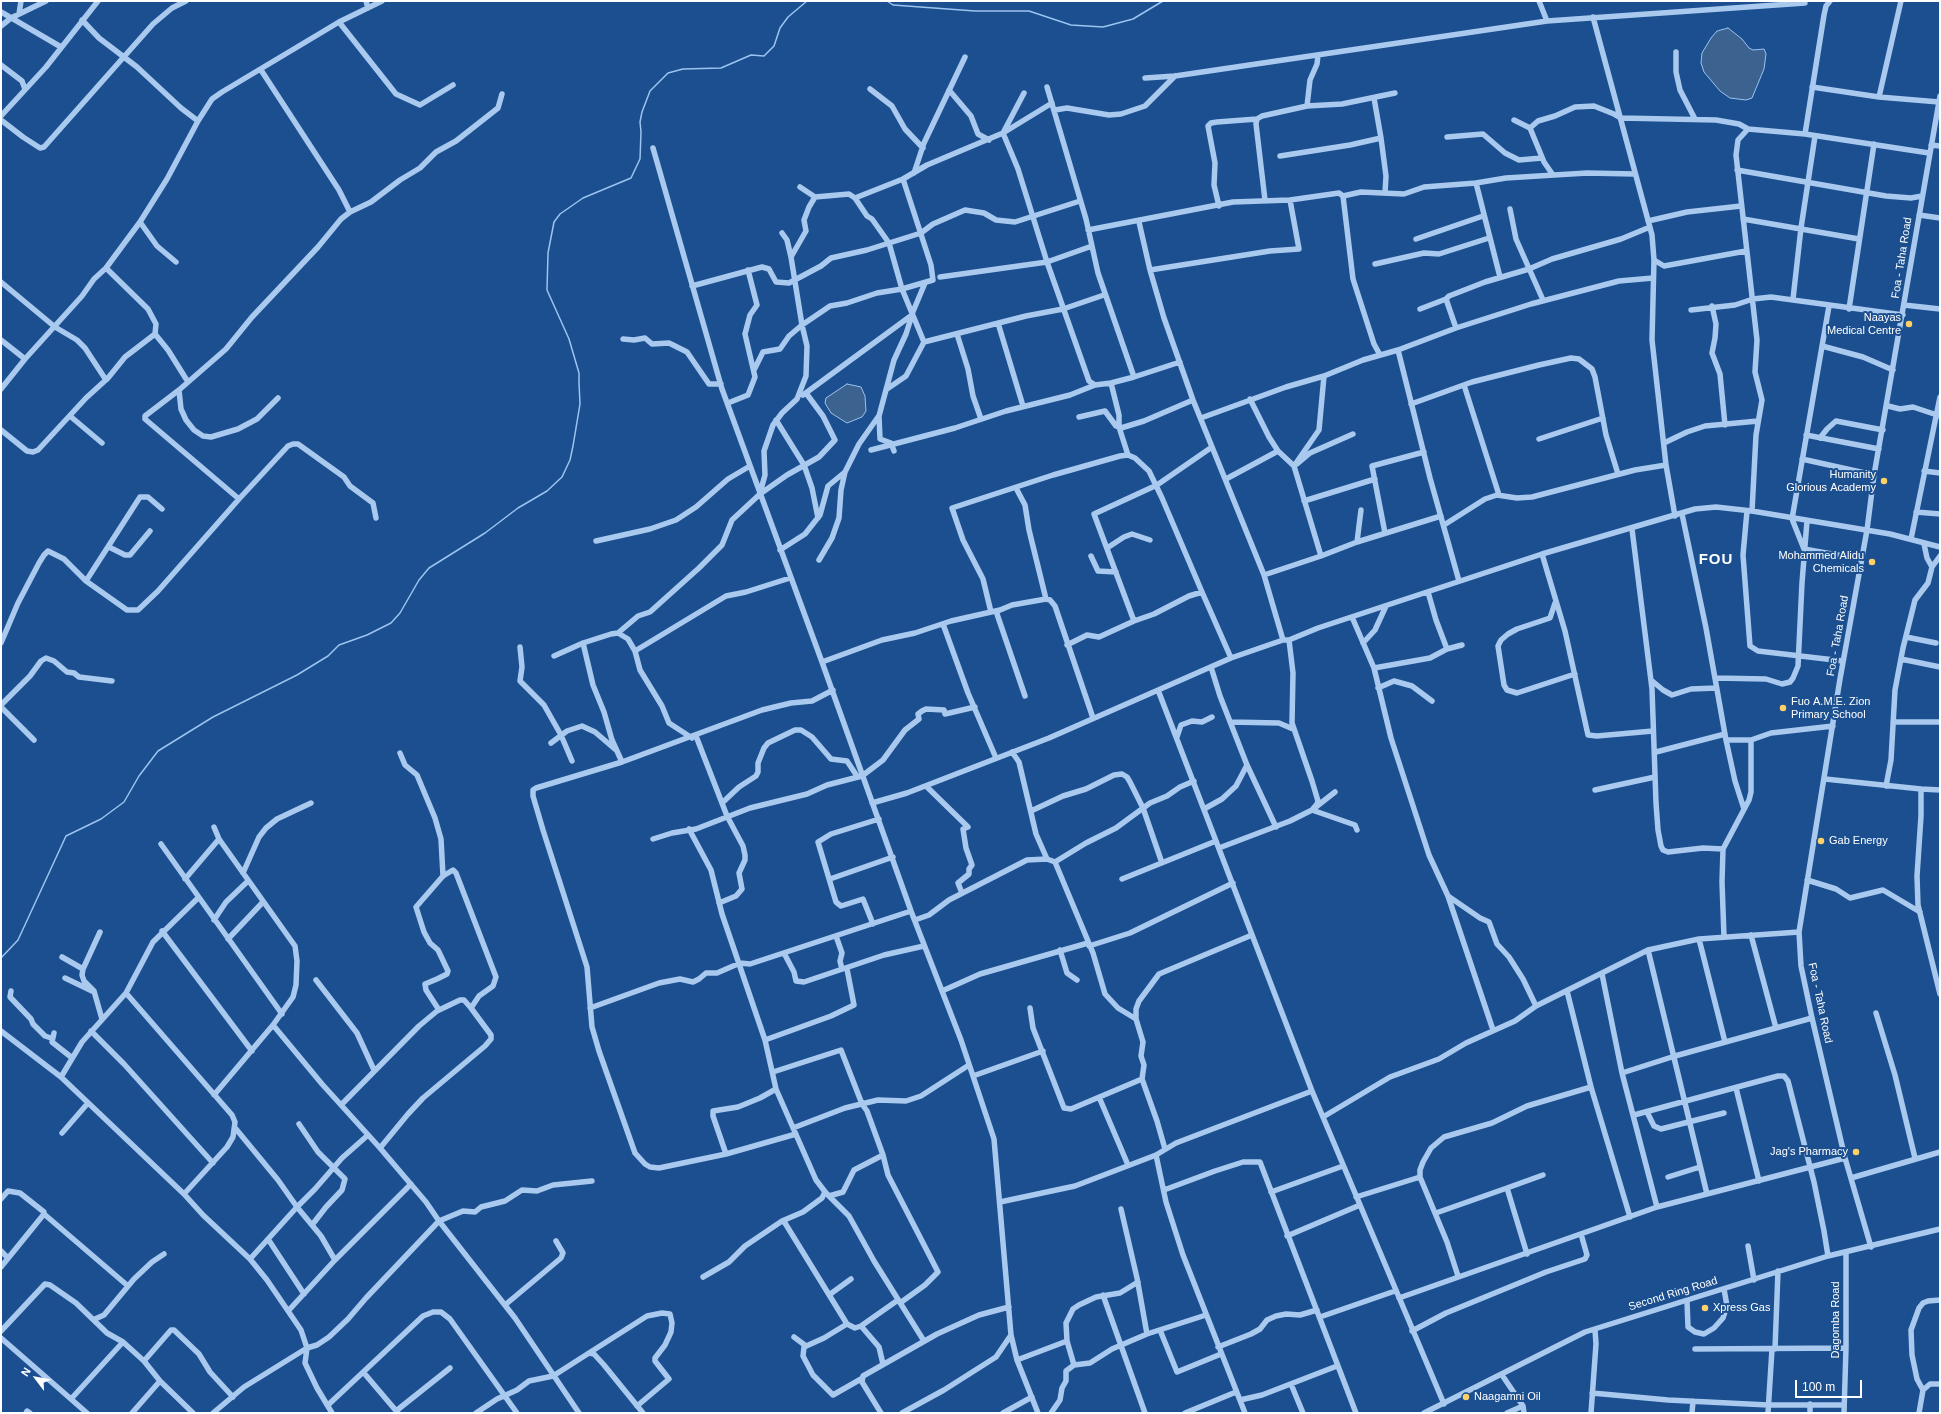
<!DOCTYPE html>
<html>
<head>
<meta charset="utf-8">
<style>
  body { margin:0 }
  #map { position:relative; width:1941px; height:1414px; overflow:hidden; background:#1b4f8f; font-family:Helvetica,sans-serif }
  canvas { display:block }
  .frame { position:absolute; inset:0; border:2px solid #fff; pointer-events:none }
  .north { position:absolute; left:16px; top:1358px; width:40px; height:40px; -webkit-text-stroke:3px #1b4f8f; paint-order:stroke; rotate:302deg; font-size:11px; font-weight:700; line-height:16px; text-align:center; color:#fff }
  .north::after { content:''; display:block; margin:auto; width:14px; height:18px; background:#fff; clip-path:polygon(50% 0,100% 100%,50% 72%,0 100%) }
  .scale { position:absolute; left:1795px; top:1380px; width:67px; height:18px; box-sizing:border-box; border:2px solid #fff; border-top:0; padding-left:5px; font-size:12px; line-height:14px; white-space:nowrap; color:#fff; -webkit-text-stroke:3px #1b4f8f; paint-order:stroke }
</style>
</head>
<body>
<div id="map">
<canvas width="1941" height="1414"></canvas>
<div class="frame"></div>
<div class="north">N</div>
<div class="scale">100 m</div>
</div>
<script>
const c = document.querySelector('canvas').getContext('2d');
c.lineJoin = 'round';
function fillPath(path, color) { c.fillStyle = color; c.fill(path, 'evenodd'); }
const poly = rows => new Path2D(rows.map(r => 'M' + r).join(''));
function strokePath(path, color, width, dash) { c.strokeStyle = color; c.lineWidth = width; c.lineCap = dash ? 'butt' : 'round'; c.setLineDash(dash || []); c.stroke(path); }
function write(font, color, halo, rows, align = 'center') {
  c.font = font + ' Helvetica,sans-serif'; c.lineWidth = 4; c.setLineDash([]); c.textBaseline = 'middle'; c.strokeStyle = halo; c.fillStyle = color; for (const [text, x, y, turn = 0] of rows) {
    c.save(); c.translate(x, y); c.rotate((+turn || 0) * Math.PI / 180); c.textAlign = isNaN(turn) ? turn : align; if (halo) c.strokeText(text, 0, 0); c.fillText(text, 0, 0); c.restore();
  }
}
const water = poly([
  [1728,28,1742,39,1749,48,1753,50,1764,49,1766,54,1764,69,1752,98,1746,100,1730,98,1720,91,1704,72,1701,63,1702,53,1711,38,1717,31,1728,28],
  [847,384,861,387,865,396,866,411,862,417,847,423,831,413,825,403,826,398,847,384]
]);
fillPath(water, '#3c6290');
strokePath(water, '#9cc4f0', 1);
strokePath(poly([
  [887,1,893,5,975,11,1029,11,1071,25,1103,27,1133,19,1163,1],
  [1,958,18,940,66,836,101,819,124,802,139,776,158,751,213,717,297,675,328,656,339,645,367,635,391,623,400,613,419,580,429,568,485,533,518,508,547,491,562,477,570,460,573,446,580,404,579,383,579,373,569,339,547,290,548,253,554,222,560,214,583,198,631,178,640,159,641,132,640,122,642,112,650,91,668,73,683,69,721,68,751,55,764,56,774,46,780,28,788,17,807,1]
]), '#9cc4f0', 1.5);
strokePath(poly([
  [366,1,368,8],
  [1539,1,1547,21],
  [1,12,61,47],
  [19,14,21,1],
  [1593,17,1652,235,1654,260,1652,340,1666,465,1675,516],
  [82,20,99,38,137,67,181,108,198,121],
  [339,22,396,94,420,105,453,85],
  [1,26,11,18,46,1],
  [1676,52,1676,72,1680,90,1695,119],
  [1,65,22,81,25,89],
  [261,70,339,190,350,212],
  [1145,78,1175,76,1547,21,1805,3],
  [1047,87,1086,219,1098,273,1134,377],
  [1812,87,1879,97,1939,102],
  [870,89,892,106,905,129,923,148],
  [949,90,971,116,978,134,989,140],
  [1024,93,1003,133,1018,169,1047,262,1089,381,1095,385,1111,383,1134,377,1180,362],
  [1879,97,1901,1],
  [1374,98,1381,138,1386,176,1385,193],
  [1307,106,1310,80,1317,64,1318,55],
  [1055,110,1067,108,1109,115,1121,114,1145,106,1175,76],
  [1,116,46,67,98,1],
  [1,120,23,137,40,148,44,147,153,24,172,8,186,1],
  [1514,120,1530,128,1544,162,1553,175],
  [1530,128,1538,121,1555,116,1575,107,1594,106,1614,114,1621,118,1716,120,1739,124,1748,129,1805,134,1929,153],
  [1748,129,1738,140,1736,155,1757,340,1755,372,1762,400,1756,435,1752,511],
  [1805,134,1824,15,1826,6,1830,1],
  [1447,137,1483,134,1505,153,1519,160,1542,158],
  [1931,145,1940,146],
  [653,148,722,389,822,662],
  [1280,156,1350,145,1381,138],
  [1737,170,1886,196,1911,198,1922,196],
  [914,173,924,143,965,57],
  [1476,183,1500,277],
  [800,187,815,197,849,194,855,198,903,179,927,165,1003,133,1052,103],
  [1343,196,1353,279,1374,344,1380,355],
  [855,198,867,216,872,219,889,243,902,289,924,342,1026,316,1063,309,1104,295],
  [1265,200,1256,124,1257,119,1262,116,1307,106,1342,104,1395,93],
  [1219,206,1214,185,1215,163,1208,126,1211,123,1217,122,1257,119],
  [1510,209,1516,239,1543,300],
  [1919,215,1940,218],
  [1743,219,1859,239],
  [1648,221,1687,212,1741,206],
  [140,222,157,246,176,262],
  [1139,222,1150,270,1164,318,1193,400,1264,575,1283,640],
  [1088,230,1233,202,1290,200,1339,193,1343,196,1361,192,1404,194,1424,187,1476,183,1506,178,1587,173,1634,174],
  [782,233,787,240,791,257],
  [1416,239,1483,216],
  [1654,260,1664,266,1746,251],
  [1375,264,1424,253,1439,254,1489,238],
  [106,268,148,309,156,324,155,334,168,350,188,382],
  [1150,270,1270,251,1299,249,1290,200],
  [940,277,1047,262,1092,246],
  [1,282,55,327,77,340,85,348,106,380],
  [692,286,762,267,769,269,776,282,789,283,821,266,831,258,867,250,921,233,933,224,965,210,984,213,996,220,1015,222,1080,201],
  [1793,299,1801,228,1815,136],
  [1904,305,1940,309],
  [1712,306,1716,324,1715,338,1712,353,1720,374,1725,425],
  [1420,309,1446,299],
  [1849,309,1874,144],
  [1691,310,1735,305,1753,299,1771,297,1903,315],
  [912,314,925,283],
  [998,323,1023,406],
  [1456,328,1446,299,1449,296,1485,282,1529,269,1552,259,1621,239,1650,227],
  [957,334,968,369,973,396,981,419],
  [623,339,634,340,645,338,652,344,669,343,687,352,709,384,721,384],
  [1,340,25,359],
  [1822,346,1863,357,1893,370],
  [1398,350,1430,478,1459,581],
  [754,370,763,352,780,349,789,336,802,325,791,257,806,231,804,220,809,207,815,197],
  [1111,383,1119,415,1119,427,1128,455],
  [1464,385,1499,495],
  [1,389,25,359,82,296,94,279,106,268,140,222,167,179,198,121,212,99,222,92,339,22,382,1],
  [887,389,906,376,924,342],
  [179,390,145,416,145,419,239,499],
  [803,395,912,315,906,334,894,360,879,416,880,439,891,443,894,451],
  [278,398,257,419,238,429,211,437,203,436,194,430,186,420,181,409,179,390,226,349,252,317,318,247,341,219,350,212,371,202,400,180,420,168,436,152,456,141,498,108,502,94],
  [1250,399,1269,437,1278,451,1294,466,1321,556,1264,575],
  [728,403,748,395,755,377,745,334,750,315,757,305,748,270],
  [1411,404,1472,382,1539,365,1571,358,1579,359,1592,369,1595,377,1606,435,1618,474],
  [1888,406,1900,409,1913,407,1940,416],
  [70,416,102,443],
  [1079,417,1105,411,1116,426,1121,428,1144,421,1193,400],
  [1201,418,1286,387,1324,376,1363,360,1398,350,1456,328,1531,304,1619,281,1653,278],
  [776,420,804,465,812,488,818,518],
  [1,430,27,451,33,452,38,450,86,398,108,378,125,357,155,334],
  [1806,435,1879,449],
  [1820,438,1827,429,1836,421,1883,430],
  [1539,439,1603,418],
  [1664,443,1687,432,1705,426,1758,421],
  [1212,447,1157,485,1094,514,1134,621,1154,614,1189,596,1202,592,1231,658],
  [871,450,955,428,1006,411,1070,395,1095,385],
  [1802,459,1874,475],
  [1297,464,1310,453,1353,434],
  [1294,466,1319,430,1324,376],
  [1924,471,1940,473],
  [1226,479,1278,451],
  [1016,488,1025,505,1029,530,1046,599],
  [760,493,765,475,764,451,773,425,782,413,797,399,806,376,807,346,802,325,830,306,847,303,877,293,902,289,933,280,931,265,903,179],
  [1304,501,1375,479],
  [1747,511,1743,555,1750,646,1758,651,1843,661],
  [1916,512,1940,514],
  [1682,514,1706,628,1726,740,1751,740,1771,733,1833,726],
  [1444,525,1485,499,1497,495,1517,498,1532,497,1635,470,1666,465],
  [1632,529,1652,689,1656,803,1658,830,1661,846,1663,850,1668,852,1703,848,1723,849],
  [1385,533,1372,466,1424,452],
  [1911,539,1940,397],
  [596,541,650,529,676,520,696,507,728,479,750,466],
  [1357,542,1361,510],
  [1924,544,1927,558,1932,567],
  [109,547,125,555,130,555,150,531],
  [1107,548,1124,537,1132,534,1150,540],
  [1804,549,1792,519,1829,306],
  [1804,549,1843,556,1862,556],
  [780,550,805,534,820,515,828,486,845,472,859,444,878,417],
  [1542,554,1565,631,1588,735,1597,736,1653,731],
  [1091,556,1098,571,1116,572],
  [1321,556,1357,542,1441,516],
  [819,560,832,538,839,518,841,490,845,472],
  [86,581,140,497,148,497,162,509],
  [1428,592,1436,620,1447,649,1462,645],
  [1555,603,1550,618,1517,629,1508,634,1501,640,1498,646,1504,685,1507,690,1517,693,1575,674],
  [996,611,1025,696],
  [991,612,983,579,963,540,952,508,1053,475,1120,456,1128,455,1135,458,1149,471,1162,498,1202,592],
  [1352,617,1374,668,1391,738,1429,855,1448,896,1493,1030],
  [943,624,968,693,996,758],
  [618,633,638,616,650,612,699,568,722,545,732,520,760,494,787,475,819,457,835,440,823,416,806,393],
  [1906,637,1936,643],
  [1,643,18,603,39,563,44,555,48,551,64,559,86,581,127,610,138,610,158,591,239,499,288,446,293,444,298,444,344,477,350,486,373,503,376,518],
  [583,643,593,685,604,712,612,740,622,762],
  [1363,643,1375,630,1386,606],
  [1067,645,1087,635,1099,637,1134,621],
  [520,647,522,667,520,681,544,705,561,735,572,761],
  [635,651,726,596,746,592,790,578],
  [554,656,583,643,611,634,618,633,628,639,635,651,640,670,662,706,669,723,692,738],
  [1901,659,1940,667],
  [1211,667,1220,696,1247,765,1276,827],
  [1374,668,1430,658,1447,649],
  [1715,678,1766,679,1782,684,1790,682,1793,678,1798,666,1802,583,1807,521],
  [1651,680,1663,690,1672,695,1691,689,1716,688],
  [1378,688,1394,681,1412,686,1432,701],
  [1158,690,1312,1091,1444,1404],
  [1,705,30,676,41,661,46,658,54,661,67,672,74,673,79,677,112,681],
  [1,707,34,740],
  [1231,722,1279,723,1293,729],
  [1893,722,1940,722],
  [696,736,727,816,743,846,745,855,745,860,739,873,742,889,736,896,719,903],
  [1177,737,1181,725,1192,721,1202,722,1212,717],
  [1726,740,1735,781,1744,809],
  [551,743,567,731,582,726,595,732,616,750],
  [1012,752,1019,762,1036,834,1047,859],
  [1656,752,1725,734],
  [400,753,405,765,417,775,435,818,441,839,443,876],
  [1825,779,1921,789,1921,816,1917,876,1918,905,1940,994],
  [926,786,968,827,963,829,966,848,972,865,969,869,969,874,958,883,962,893],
  [1886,786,1891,760,1895,690,1903,648,1915,600,1928,583,1932,567,1940,556],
  [1921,789,1940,790],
  [1595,790,1655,777],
  [1335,792,1312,810,1355,825,1357,830],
  [722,803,739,787,756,776,758,772,758,763,764,748,768,743,795,730,801,730,812,737,831,759,847,761,857,776],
  [872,803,907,793,1049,738,1231,658,1283,640,1289,640,1318,628,1542,554,1695,509,1716,507,1752,511,1890,534,1940,547],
  [1204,809,1222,799,1236,786,1247,765],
  [1031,811,1063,796,1086,789,1114,775,1122,774,1127,777,1130,782,1143,808,1162,863],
  [689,829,711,870,722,914,765,1040,776,1089,816,1180,826,1193,849,1216,874,1261,924,1341],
  [653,839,672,833,696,829,750,808,807,794,827,785,862,776,883,760,905,730,919,719,918,714,922,711,926,709,944,710,945,714,975,707],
  [161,844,282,1014],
  [1219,848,1290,821,1312,810,1317,804,1318,801,1312,781,1292,723,1293,673,1289,640],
  [1055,862,1086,843,1116,828,1150,803,1167,796,1180,787,1194,781],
  [243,873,259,837,266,828,277,819,311,803],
  [185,879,219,839],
  [830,879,893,857],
  [1122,879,1216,841],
  [1807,880,1836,889,1850,898,1883,890,1920,912],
  [1448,896,1480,918,1489,922,1497,944,1509,957,1523,979,1536,1006],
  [198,898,153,942,126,993,82,1042,61,1077,184,1194,203,1215,250,1259,267,1280,301,1330,307,1348,305,1363,317,1388,332,1413],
  [214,920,226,902,248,881],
  [915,920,929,915,949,900,1027,860,1047,859,1055,862,1093,953,1105,994,1118,1008,1136,1019],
  [873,924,863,899,841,906,836,902,818,842,831,834,879,819],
  [162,931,252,1051],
  [1751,935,1776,1028],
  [836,936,842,953,840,961,842,969],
  [1724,937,1722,882,1723,849,1749,800,1751,792,1751,740],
  [228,939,263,902],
  [1699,939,1725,1042],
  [1089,946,1130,933,1233,883],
  [1060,950,1067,973,1077,980],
  [1648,950,1707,1194],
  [784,953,794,972,796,981,804,982,884,955,924,946],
  [62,957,83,969,82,975,84,981,94,991,102,1019],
  [83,969,100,932],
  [1602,974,1622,1073,1657,1207],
  [65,978,92,991],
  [316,980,357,1033,374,1070],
  [11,991,10,997,31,1019,33,1024,45,1036,51,1038],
  [942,991,980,974,1088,943],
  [1567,991,1591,1087,1630,1217],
  [126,993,232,1115,235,1122,233,1137,227,1147,184,1194],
  [590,1008,659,983,680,979,693,982,699,979,706,973,717,973,740,963,750,964,911,911],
  [1030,1008,1033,1028,1064,1108,1071,1109,1142,1079],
  [439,1010,426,990,425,984,437,979,447,974,448,971,438,950,430,943,424,932,416,907,443,876,453,870,456,873,496,977,493,986,479,996,471,1008],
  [1876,1013,1895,1075,1915,1158],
  [273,1025,322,1084,380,1148],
  [1,1031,61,1077],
  [91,1031,124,1064,213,1163],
  [54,1033,52,1042,71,1057],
  [765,1040,831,1016,854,1005,847,969],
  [773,1072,841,1050,862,1104,867,1111,883,1155,888,1175,938,1272,925,1285,900,1303],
  [1622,1073,1675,1056,1812,1018],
  [973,1076,1043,1051],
  [1736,1088,1759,1181],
  [214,1095,273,1025,293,997,296,985,297,961,295,946,219,839,214,827],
  [1099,1097,1128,1165],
  [341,1105,419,1026,437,1011,460,1000,464,1000,471,1008,491,1035,491,1039,485,1046,423,1098,408,1114,380,1148,426,1202,439,1221,515,1318,579,1413],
  [1647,1112,1654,1126,1661,1129,1724,1113],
  [1634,1115,1778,1076,1784,1076,1788,1081,1814,1182,1824,1231,1828,1256],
  [1323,1117,1390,1077,1439,1059,1466,1043,1515,1021,1536,1006,1648,950,1699,939,1799,932],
  [299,1124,318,1152,345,1179,342,1190,326,1207,312,1225],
  [793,1128,845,1108,878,1100,906,1101,921,1096,969,1065],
  [236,1129,278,1180,297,1207,315,1189,342,1158,368,1135],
  [62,1133,88,1103],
  [796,1134,726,1154,659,1168,650,1167,645,1164,635,1153,599,1051,592,1027,587,967,543,830,533,796,533,790,536,788,622,762,762,710,791,703,812,701,833,690],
  [1165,1149,1157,1121,1142,1079,1144,1065,1141,1056,1143,1042,1136,1019,1136,1009,1139,1001,1159,974,1252,935],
  [726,1154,713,1116,713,1111,738,1107,760,1098,776,1089],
  [1156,1155,1176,1143,1312,1091],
  [1668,1177,1700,1167],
  [1851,1178,1940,1152],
  [1507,1188,1543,1175],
  [1164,1190,1215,1171,1243,1162,1260,1162,1356,1413],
  [825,1192,822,1198,803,1212,782,1221,785,1223,847,1324,855,1328,861,1326,898,1300],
  [1271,1192,1343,1166],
  [829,1196,843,1192,854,1170,883,1155],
  [1356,1197,1420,1177],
  [1,1199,8,1191,20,1193,44,1212,44,1214,1,1267],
  [1000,1202,1075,1186,1156,1155,1166,1202,1183,1255,1245,1413],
  [1121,1209,1137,1278,1147,1334],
  [1436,1213,1507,1188,1527,1254],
  [44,1214,128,1286],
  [1287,1236,1360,1205],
  [268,1239,304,1294],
  [1748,1246,1754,1280],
  [1871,1247,1845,1158,1812,1018,1801,966,1799,932,1840,679,1867,530,1874,475,1940,96],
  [1,1251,8,1258],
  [250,1259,297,1207,321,1236,335,1260],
  [1458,1276,1447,1242,1420,1177,1420,1170,1423,1162,1431,1148,1444,1137,1492,1123,1527,1106,1591,1087],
  [703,1277,729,1262,745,1246,782,1221],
  [829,1295,851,1279],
  [1103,1295,1145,1413],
  [1399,1298,1657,1207,1845,1158],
  [1687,1301,1688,1327,1695,1332,1704,1334,1714,1328,1723,1318,1727,1306,1724,1289],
  [505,1305,561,1258,563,1253,556,1241],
  [289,1310,335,1260,411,1184],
  [1320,1317,1395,1291],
  [95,1319,104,1315,134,1279,152,1262,164,1254],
  [847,1324,824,1338,804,1347,803,1356,813,1375,833,1395,861,1379],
  [861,1326,879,1347,883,1364],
  [1160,1330,1177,1372,1221,1354],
  [1,1331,45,1284,50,1285,76,1303,107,1333,123,1342,144,1361,160,1381],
  [1412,1331,1446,1313,1546,1272,1585,1259,1587,1255,1581,1234],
  [794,1337,806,1346],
  [1,1338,87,1413],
  [1218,1347,1251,1334,1260,1329,1267,1320,1276,1316,1286,1314,1300,1315,1317,1310],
  [1695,1349,1846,1348],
  [1775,1349,1778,1271],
  [589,1353,647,1316,662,1313,670,1314,672,1323,671,1332,665,1345,655,1358,655,1361,669,1379,637,1406],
  [1017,1360,1067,1341],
  [144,1361,171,1330,174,1330,199,1354,210,1372,233,1397],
  [1074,1365,1067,1341,1066,1323,1073,1309,1079,1305,1096,1297,1120,1293,1138,1282],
  [364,1373,398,1413],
  [1502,1375,1523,1406,1524,1413],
  [1291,1384,1303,1413],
  [1923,1390,1930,1384,1940,1384],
  [1592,1393,1668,1400,1768,1405,1844,1405],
  [71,1399,123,1342],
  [1240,1400,1262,1395,1337,1366],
  [328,1405,423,1316,433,1312,441,1312,450,1319,517,1413],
  [396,1411,450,1368],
  [26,1413,27,1411,30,1413],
  [132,1413,160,1381,193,1413],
  [213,1413,244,1387,307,1348,317,1345,329,1337,348,1319,366,1298,439,1221,463,1211,475,1212,481,1207,505,1201,522,1190,537,1191,553,1185,592,1181],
  [476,1413,497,1399,517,1390,529,1381,553,1376,589,1353,594,1354,604,1365,643,1413],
  [881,1413,862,1382,863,1376,937,1334,979,1315,1009,1307],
  [902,1413,944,1390,996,1357,1011,1335],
  [1003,1413,1032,1397],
  [1038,1413,1017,1360,1011,1335,994,1139,961,1040,911,911,822,662,882,640,915,633,951,621,1000,610,1012,605,1046,599,1050,600,1055,606,1093,718],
  [1051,1413,1060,1400,1062,1388,1066,1381,1066,1371,1074,1365,1090,1363,1112,1349,1147,1334,1206,1315],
  [1185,1413,1236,1392],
  [1424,1413,1585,1332,1828,1256,1940,1229],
  [1507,1413,1523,1406],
  [1591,1413,1596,1344,1595,1330],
  [1692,1413,1693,1401],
  [1768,1413,1772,1349],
  [1810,1413,1810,1404],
  [1844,1413,1846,1348,1846,1252],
  [1919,1413,1923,1390,1917,1379,1912,1355,1911,1330,1919,1308,1923,1303,1928,1301,1940,1300]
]), '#a9c9ee', 5.5);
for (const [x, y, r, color] of [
  [1909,324,4,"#ffd166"],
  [1884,481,4,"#ffd166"],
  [1872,562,4,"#ffd166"],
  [1783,708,4,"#ffd166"],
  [1821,841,4,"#ffd166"],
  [1856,1152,4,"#ffd166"],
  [1705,1308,4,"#ffd166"],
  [1466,1397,4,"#ffd166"]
]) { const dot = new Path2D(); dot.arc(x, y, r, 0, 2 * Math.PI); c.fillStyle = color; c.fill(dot); strokePath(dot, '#1b4f8f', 1.5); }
write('11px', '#fff', '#1b4f8f', [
  ["Foa - Taha Road",1902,258,-81],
  ["Foa - Taha Road",1838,636,-80],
  ["Foa - Taha Road",1820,1003,78],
  ["Second Ring Road",1673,1294,-17],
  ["Dagomba Road",1836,1320,-90]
]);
write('11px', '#fff', '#1b4f8f', [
  ["Naayas",1901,318],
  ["Medical Centre",1901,331],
  ["Humanity",1876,475],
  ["Glorious Academy",1876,488],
  ["Mohammed Alidu",1864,556],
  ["Chemicals",1864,569],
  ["Fuo A.M.E. Zion",1791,702,"left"],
  ["Primary School",1791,715,"left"],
  ["Gab Energy",1829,841,"left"],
  ["Jag's Pharmacy",1848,1152],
  ["Xpress Gas",1713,1308,"left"],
  ["Naagamni Oil",1474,1397,"left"]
], 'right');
c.letterSpacing = '1px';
write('bold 15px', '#fff', '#1b4f8f', [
  ["FOU",1716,560]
]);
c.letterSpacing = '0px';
</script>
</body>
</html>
